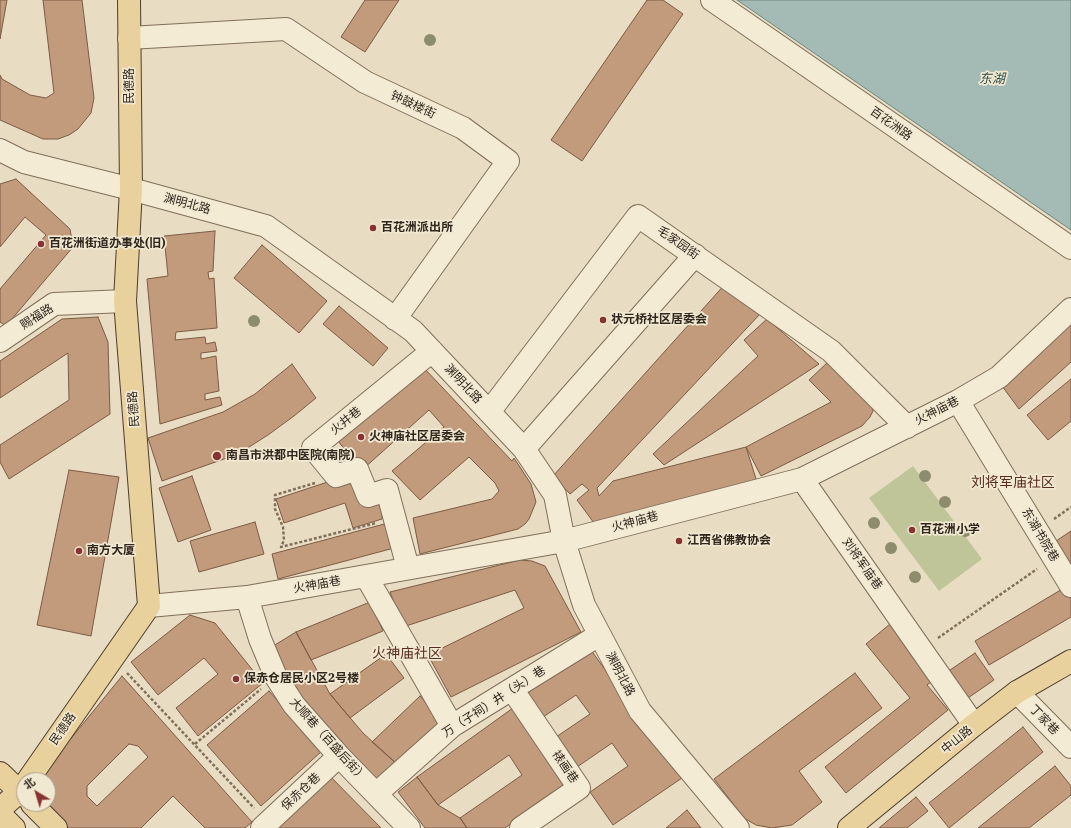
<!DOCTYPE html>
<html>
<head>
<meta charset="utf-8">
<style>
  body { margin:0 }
  #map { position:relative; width:1071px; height:828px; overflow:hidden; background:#e8ddc2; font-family:"IBM Plex Serif","Noto Sans SC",serif }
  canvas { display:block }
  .north { position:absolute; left:16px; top:772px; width:40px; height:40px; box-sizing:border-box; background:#f1e8d1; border:1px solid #a59b89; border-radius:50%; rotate:322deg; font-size:11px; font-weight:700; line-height:16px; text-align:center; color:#32271e }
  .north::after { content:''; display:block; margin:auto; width:14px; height:18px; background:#883232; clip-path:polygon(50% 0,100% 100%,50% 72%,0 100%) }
</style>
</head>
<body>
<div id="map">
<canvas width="1071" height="828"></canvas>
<div class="north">北</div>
</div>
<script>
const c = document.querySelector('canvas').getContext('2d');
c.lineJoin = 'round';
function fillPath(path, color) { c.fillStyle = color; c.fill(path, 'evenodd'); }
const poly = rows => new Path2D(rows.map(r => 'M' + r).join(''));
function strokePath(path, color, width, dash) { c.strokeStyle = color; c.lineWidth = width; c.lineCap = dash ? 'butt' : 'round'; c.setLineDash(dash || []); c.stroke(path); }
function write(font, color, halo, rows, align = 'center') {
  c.font = font + ' "IBM Plex Serif","Noto Sans SC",serif'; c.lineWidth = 3.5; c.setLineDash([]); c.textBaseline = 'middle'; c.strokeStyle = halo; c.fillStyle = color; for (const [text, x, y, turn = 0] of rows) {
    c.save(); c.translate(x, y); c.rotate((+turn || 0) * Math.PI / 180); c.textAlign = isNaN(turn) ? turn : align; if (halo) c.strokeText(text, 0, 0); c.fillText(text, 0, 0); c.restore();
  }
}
fillPath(poly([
  [913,466,982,559,939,591,869,498]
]), '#bfc598');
const water = poly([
  [737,0,1071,0,1071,230,737,0]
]);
fillPath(water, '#a4bbb5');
strokePath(water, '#6c8881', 1);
const building = poly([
  [0,0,7,0,0,39,0,0],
  [43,0,82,0,94,98,91,113,78,129,69,135,58,139,43,139,0,120,0,75,2,79,30,95,46,98,54,93,43,0],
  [365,0,399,0,365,52,341,37,365,0],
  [647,0,663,0,683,14,582,161,551,140,647,0],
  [16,179,70,229,73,247,6,326,0,322,0,289,46,235,25,217,0,247,0,184,16,179],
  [215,231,213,271,208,272,209,279,214,278,217,328,176,332,175,340,205,337,206,344,215,342,217,351,201,353,201,359,216,356,219,391,205,394,205,400,220,397,222,405,160,424,147,279,168,276,164,236,215,231],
  [262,245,327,301,299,333,234,278,262,245],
  [727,282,761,313,597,488,599,496,613,481,746,447,757,482,594,523,577,500,589,490,582,484,570,494,553,476,727,282],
  [339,306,388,348,373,366,323,324,339,306],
  [98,317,108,342,110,414,9,479,0,462,0,445,69,400,68,353,0,398,0,361,62,319,98,317],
  [767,319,819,364,664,465,653,454,758,356,744,340,767,319],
  [1071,322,1071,362,1019,409,1002,386,1071,322],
  [829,361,873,406,873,411,870,417,862,426,761,476,746,447,831,402,809,380,829,361],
  [292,364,316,398,294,416,268,435,238,454,162,481,148,438,223,412,255,394,292,364],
  [423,367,512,461,514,458,531,484,536,502,529,519,525,524,518,529,420,554,413,518,492,499,499,491,495,483,469,457,420,500,392,471,444,427,429,410,362,470,337,440,423,367],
  [1071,379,1071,421,1048,440,1027,415,1071,379],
  [69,470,119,477,91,636,37,625,69,470],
  [355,473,382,497,382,519,353,528,345,503,284,523,276,499,355,473],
  [192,476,211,530,178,542,159,488,192,476],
  [255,522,264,554,199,572,190,541,255,522],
  [388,523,394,548,278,579,272,554,388,523],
  [1071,531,1071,569,1053,543,1071,531],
  [520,560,532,561,545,566,581,632,451,697,428,655,524,608,515,590,403,627,390,592,520,560],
  [1064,588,1071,599,1071,617,989,665,975,641,1064,588],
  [370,602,383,631,311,660,296,632,370,602],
  [190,615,215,623,263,683,198,736,176,708,218,674,204,658,158,695,131,662,190,615],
  [890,624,935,679,927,685,948,710,846,793,825,767,910,698,866,644,890,624],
  [296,632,330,694,363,733,398,765,376,787,283,677,270,648,296,632],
  [586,643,682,778,613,825,590,792,628,766,612,743,577,767,556,737,590,714,576,695,543,717,522,688,586,643],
  [975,653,994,680,952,709,931,683,975,653],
  [386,654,404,678,350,718,330,694,386,654],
  [855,673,882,708,799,771,822,802,792,825,772,828,756,825,744,818,714,779,855,673],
  [122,676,252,822,245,828,205,828,173,796,141,828,67,828,43,804,48,804,48,780,37,780,122,676],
  [129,744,138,746,148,757,97,806,87,796,87,786,129,744],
  [269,691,322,751,261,806,207,745,269,691],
  [420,696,443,721,398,765,372,742,420,696],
  [513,708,567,784,505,828,467,828,460,818,522,775,509,755,438,805,417,777,513,708],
  [1023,727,1043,752,949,828,929,803,1023,727],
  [1055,766,1071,786,1071,795,1029,828,978,828,1055,766],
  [324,770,381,828,264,828,324,770],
  [417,777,438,805,460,818,467,828,425,828,398,792,417,777],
  [916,797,928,811,907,828,879,828,916,797],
  [687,810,701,828,666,828,687,810]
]);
fillPath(building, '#c29a7c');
strokePath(building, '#7c5b44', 1);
const minor = poly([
  [712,0,1071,248],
  [129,38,286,29,365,82,463,128,508,161,395,319],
  [0,150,24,162,131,189,266,226,413,331,524,449,555,495,564,541,584,605,640,711,738,828],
  [0,341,54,304,125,301],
  [958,401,1071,586],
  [489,412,638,216,831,351,907,427],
  [524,449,695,255],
  [802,479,974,725],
  [408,568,387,490,368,496,357,469,336,476,313,448,432,351],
  [366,576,452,726],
  [247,597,260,639,276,677,294,705,339,756,409,828],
  [149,606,247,597,564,541,802,479,958,401,999,377,1071,309],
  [512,689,579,788,521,828],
  [1017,692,1071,747],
  [376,794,452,726,599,635],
  [262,828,339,756]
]);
const major = poly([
  [0,773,24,796],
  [28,780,149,606,125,301,131,189,129,0],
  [32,804,56,828],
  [0,809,20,791,24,785],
  [0,814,14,828],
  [849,828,974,725,1017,692,1071,661]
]);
strokePath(minor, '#806f5b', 24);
strokePath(major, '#4e3e2f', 24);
strokePath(poly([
  [315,483,275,495,275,509,283,527,284,540,281,547,376,523],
  [1054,519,1071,507],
  [938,638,1037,569],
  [127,673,254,808],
  [195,744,261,689]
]), '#806f5b', 2.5, [3, 2]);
strokePath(minor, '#f4ebd4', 22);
strokePath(major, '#e8d19d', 22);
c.fillStyle = '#8d8d6d';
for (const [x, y] of [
  [430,40],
  [254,321],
  [925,476],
  [945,502],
  [874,523],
  [965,531],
  [891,548],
  [915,577]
]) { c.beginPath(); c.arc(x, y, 6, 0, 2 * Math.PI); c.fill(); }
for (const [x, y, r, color] of [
  [373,228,4,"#883232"],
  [41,244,4,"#883232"],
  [603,320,4,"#883232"],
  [361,437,4,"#883232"],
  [217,456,5,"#883232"],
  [912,530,4,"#883232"],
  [679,541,4,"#883232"],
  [79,551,4,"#883232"],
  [236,679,4,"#883232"]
]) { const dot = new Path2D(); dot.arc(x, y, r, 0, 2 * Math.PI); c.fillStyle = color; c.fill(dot); strokePath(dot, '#f1e8d1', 1.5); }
write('12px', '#32271e', '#f1e8d1', [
  ["民德路",130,86,-90],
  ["钟鼓楼街",413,105,25],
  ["百花洲路",891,124,35],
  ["渊明北路",187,204,15],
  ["毛家园街",678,243,35],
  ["赐福路",37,317,-32],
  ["渊明北路",463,384,47],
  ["民德路",134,409,-94],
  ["火神庙巷",937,411,-27],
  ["火井巷",346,421,-39],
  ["火神庙巷",635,522,-15],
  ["东湖书院巷",1040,535,59],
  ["刘将军庙巷",862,564,55],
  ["火神庙巷",317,585,-10],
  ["渊明北路",620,674,62],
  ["万（子祠）井（头）巷",494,702,-33],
  ["丁家巷",1044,720,46],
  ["民德路",63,729,-55],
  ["大顺巷（百盛后街）",328,740,48],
  ["中山路",957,740,-39],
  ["裱画巷",565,767,56],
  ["保赤仓巷",301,792,-43]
]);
write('bold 12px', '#32271e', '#f1e8d1', [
  ["百花洲派出所",381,228],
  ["百花洲街道办事处(旧)",49,244],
  ["状元桥社区居委会",611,320],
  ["火神庙社区居委会",369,437],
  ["南昌市洪都中医院(南院)",226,456],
  ["百花洲小学",920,530],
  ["江西省佛教协会",687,541],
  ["南方大厦",87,551],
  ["保赤仓居民小区2号楼",244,679]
], 'left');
write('italic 13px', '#2f504e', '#f1e8d1', [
  ["东湖",992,79]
]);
write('14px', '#592e22', '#f1e8d1', [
  ["刘将军庙社区",1013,483],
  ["火神庙社区",407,654]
]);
</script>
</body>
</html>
